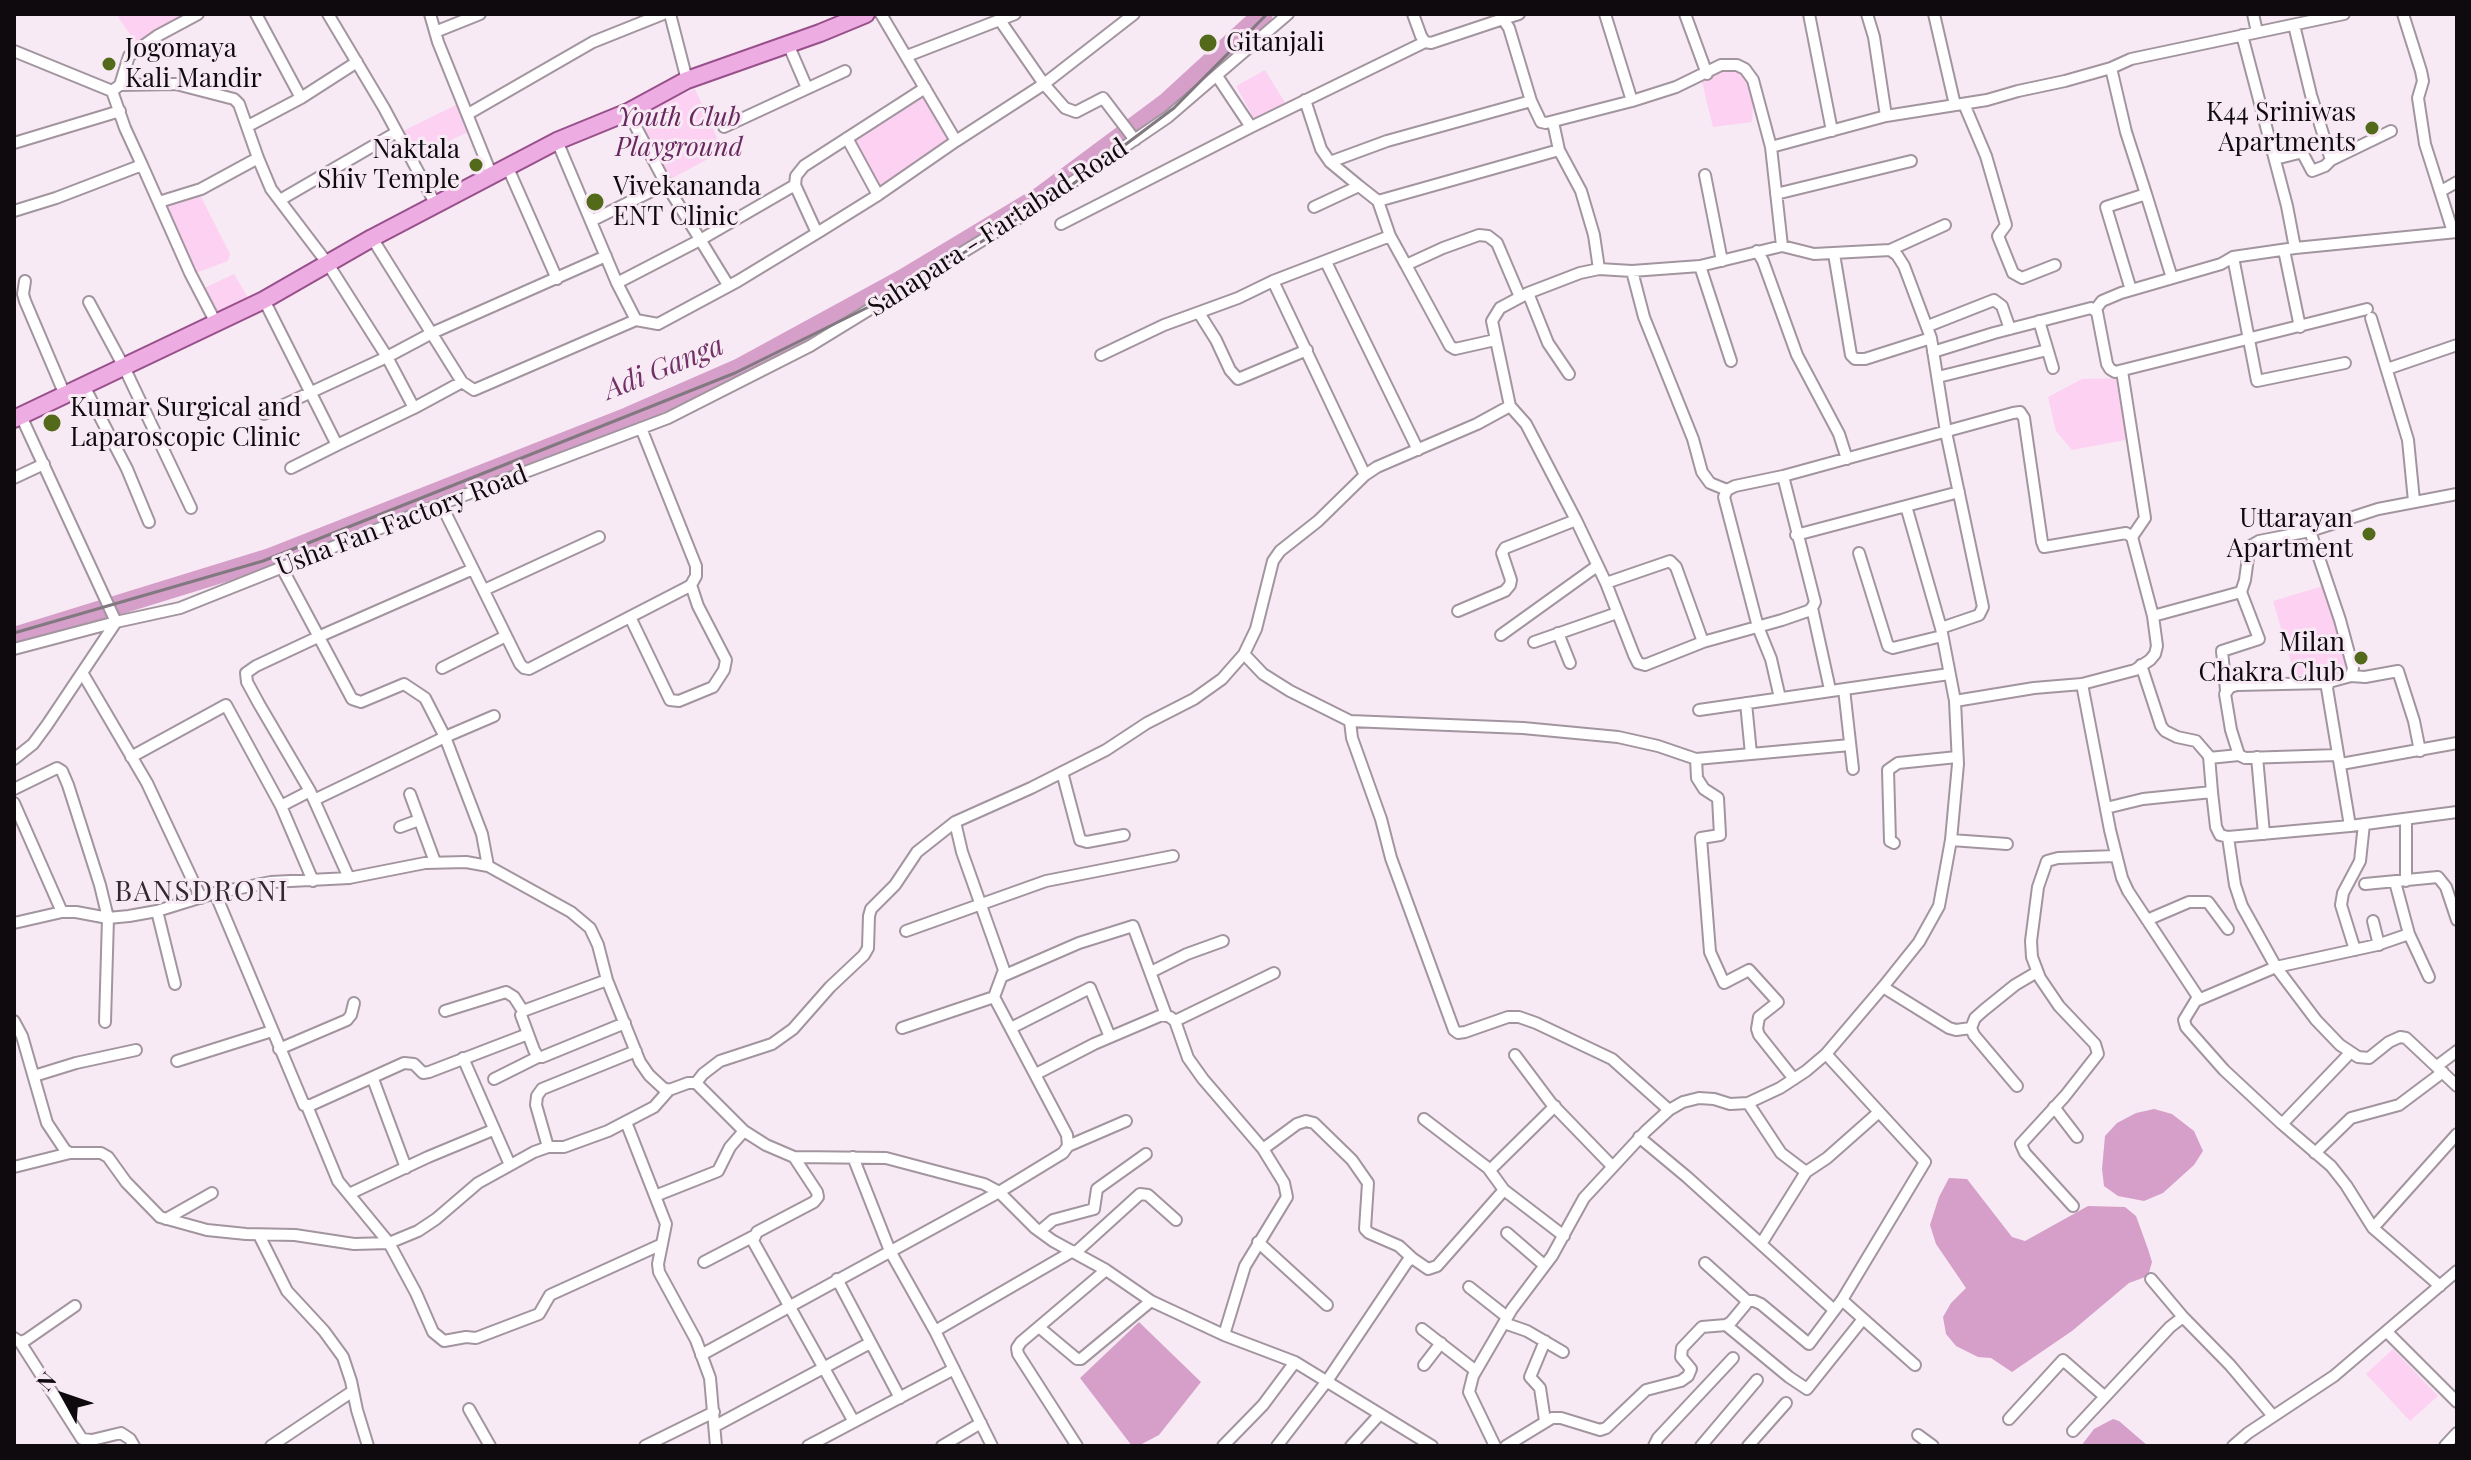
<!DOCTYPE html>
<html>
<head>
<meta charset="utf-8">
<style>
  body { margin:0 }
  #map { position:relative; width:2471px; height:1460px; overflow:hidden; background:#f8eaf4; font-family:"Playfair Display",serif }
  canvas { display:block }
  .frame { position:absolute; inset:0; border:16px solid #0f0a0e; pointer-events:none }
  .north { position:absolute; left:24px; top:1356px; width:80px; height:80px; -webkit-text-stroke:6px #f8eaf4; paint-order:stroke; rotate:310deg; font-size:22px; font-weight:700; line-height:32px; text-align:center; color:#0f0a0e }
  .north::after { content:''; display:block; margin:auto; width:28px; height:36px; background:#0f0a0e; clip-path:polygon(50% 0,100% 100%,50% 72%,0 100%) }
</style>
</head>
<body>
<div id="map">
<canvas width="2471" height="1460"></canvas>
<div class="frame"></div>
<div class="north">N</div>
</div>
<script>
const c = document.querySelector('canvas').getContext('2d');
c.lineJoin = 'round';
function fillPath(path, color) { c.fillStyle = color; c.fill(path, 'evenodd'); }
const poly = rows => new Path2D(rows.map(r => 'M' + r).join(''));
function strokePath(path, color, width, dash) { c.strokeStyle = color; c.lineWidth = width; c.lineCap = dash ? 'butt' : 'round'; c.setLineDash(dash || []); c.stroke(path); }
function write(font, color, halo, rows, align = 'center') {
  c.font = font + ' "Playfair Display",serif'; c.lineWidth = 6; c.setLineDash([]); c.textBaseline = 'middle'; c.strokeStyle = halo; c.fillStyle = color; for (const [text, x, y, turn = 0] of rows) {
    c.save(); c.translate(x, y); c.rotate((+turn || 0) * Math.PI / 180); c.textAlign = isNaN(turn) ? turn : align; if (halo) c.strokeText(text, 0, 0); c.fillText(text, 0, 0); c.restore();
  }
}
fillPath(poly([
  [116,14,198,14,138,46],
  [1717,69,1745,69,1754,95,1752,122,1713,127,1702,82],
  [1265,70,1286,104,1255,121,1236,86],
  [695,89,723,151,665,182,635,115],
  [925,91,953,140,880,189,851,136],
  [458,104,471,131,415,156,403,131],
  [199,193,230,254,228,261,193,274,164,205],
  [234,274,249,299,216,316,202,289],
  [2122,378,2131,439,2072,450,2056,431,2048,397,2082,379],
  [2323,586,2349,668,2295,676,2273,601],
  [2393,1349,2438,1396,2410,1421,2366,1374]
]), '#fcd1f2');
fillPath(poly([
  [2154,1109,2172,1114,2194,1131,2203,1151,2194,1165,2163,1193,2144,1201,2118,1196,2104,1186,2102,1169,2105,1136,2117,1123,2136,1113],
  [1949,1178,1967,1179,2012,1237,2025,1241,2088,1206,2125,1207,2136,1216,2148,1249,2152,1262,2148,1276,2129,1283,2072,1331,2012,1372,1991,1358,1978,1357,1956,1346,1946,1334,1943,1317,1951,1303,1966,1288,1936,1244,1930,1225,1939,1197],
  [1139,1322,1201,1382,1159,1435,1138,1446,1132,1446,1080,1378],
  [2113,1419,2119,1421,2148,1446,2081,1446,2094,1429]
]), '#d59fc9');
strokePath(poly([
  [14,637,270,558,628,417,738,369,903,279,1041,196,1166,103,1263,14]
]), '#d59fc9', 20);
const street = poly([
  [256,14,301,98],
  [328,14,384,108,436,205],
  [430,14,438,42,492,176],
  [670,14,687,80],
  [881,14,956,141,1044,84,1134,14],
  [1413,14,1421,36,1425,42,1431,43,1503,19,1509,28,1531,101,1541,122,1546,123,1632,101,1676,87,1721,65,1737,65,1745,69,1753,80,1771,147,1886,116,1987,100,2018,91,2065,81,2111,68,2131,59,2344,14],
  [1605,14,1632,101],
  [1685,14,1707,74],
  [1809,14,1832,131],
  [1867,14,1874,37,1886,116],
  [1934,14,1955,105],
  [2253,14,2257,32],
  [2403,14,2421,71,2423,81,2418,98,2425,144,2453,232],
  [999,19,1044,84,1065,108,1076,112,1103,98,1135,140],
  [1503,19,1519,14],
  [2294,25,2311,95,2331,160,2391,131],
  [435,32,480,14],
  [2242,35,2287,206,2295,248],
  [788,44,807,88],
  [14,51,112,91,125,128,142,165],
  [907,56,1015,14],
  [2111,68,2126,132,2146,194,2106,207,2131,290],
  [1217,76,1251,127,1425,42],
  [120,85,129,56,157,36,198,14],
  [925,88,804,166,796,176,795,185,817,233,878,195,956,141],
  [112,91,120,85,176,84,234,99,239,104,258,158,271,189,328,264,387,357,414,408],
  [1305,100,1321,149,1330,162,1359,186],
  [1964,104,1986,156,2006,225,1998,236,2013,273,2022,278,2055,265],
  [628,112,666,184,728,285],
  [468,114,593,42,663,14],
  [1553,122,1559,150,1581,191,1594,235,1599,269],
  [248,126,301,98,357,62],
  [724,127,845,71],
  [847,138,878,195],
  [557,141,617,283,636,320],
  [14,143,120,111],
  [2275,159,2299,153,2303,154,2312,171,2325,166,2331,160],
  [1330,162,1387,141,1531,101],
  [508,168,557,279],
  [1705,175,1722,261],
  [2441,191,2457,182],
  [1776,194,1911,161],
  [2146,194,2172,278],
  [280,200,397,132],
  [1378,201,1559,150],
  [159,202,201,189,258,158],
  [14,211,56,198,142,165,190,273,216,323],
  [591,221,666,184],
  [1061,224,1251,127],
  [1390,236,1406,265],
  [372,238,462,382],
  [1890,250,1945,225],
  [2284,250,2300,327],
  [1757,251,1763,261,1797,355,1839,434,1847,459],
  [1834,254,1851,355,1855,359,1865,359,1931,338],
  [2233,257,2257,381,2345,363],
  [1326,262,1418,450],
  [1700,266,1731,361],
  [1632,271,1644,317,1693,439,1702,472,1710,483,1727,490],
  [25,281,23,294,25,301,65,395],
  [1273,281,1365,475],
  [617,283,700,240,795,185],
  [1528,293,1548,343,1569,374],
  [264,300,337,445,414,408,462,382,474,390,636,320,658,324,738,281,817,233],
  [89,302,124,367,191,508],
  [2095,310,2102,301,2121,293,2221,264,2233,257,2295,248,2457,232],
  [1199,313,1216,340,1230,370,1238,379,1307,350],
  [2371,318,2408,440,2414,501],
  [2039,321,2053,368],
  [1928,326,1994,300,2002,306,2010,329],
  [1495,340,1455,349,1450,346,1406,265,1443,248,1479,235,1488,236,1497,243,1520,297],
  [1933,352,1994,333,2091,308,2097,312,2107,364,2110,369,2115,372,2367,309],
  [1101,355,1164,325,1238,298,1273,281,1390,236,1378,201,1359,186,1314,207],
  [2387,369,2457,345],
  [1938,377,2047,350],
  [84,386,127,469,149,522],
  [1510,406,1526,424,1576,520,1606,583,1634,655,1638,663,1645,665,1703,642,1782,620,1808,611,1812,608,1815,602,1783,476,2013,413,2020,412,2024,418,2042,542,2044,547,2126,533,2132,537],
  [264,414,387,357,432,333,606,256],
  [21,416,116,622],
  [291,468,337,445],
  [14,478,44,464],
  [441,504,520,664,524,668,529,669,686,588,691,585,696,576,696,566,641,428],
  [1906,506,1959,492],
  [1796,535,1906,506,1941,628],
  [1859,553,1888,646,1893,648,1942,636],
  [282,568,352,699,361,702,404,684,425,698,445,737,482,834,488,866],
  [1606,583,1670,561,1676,567,1703,642],
  [484,590,599,537],
  [1812,608,1829,685],
  [1458,611,1505,591,1510,585,1511,580,1502,553,1505,548,1576,520],
  [2153,616,2241,592,2245,580,2249,550,2252,545,2259,541,2310,531],
  [630,617,670,700,679,701,713,687,724,670,726,660,698,606,691,585],
  [1558,633,1570,663],
  [1501,635,1597,566],
  [1534,642,1617,613],
  [14,649,116,622,180,608,441,504,668,418,810,346,1030,211,1168,117,1288,14],
  [1244,654,1263,674,1290,691,1350,721,1352,738,1381,819,1391,858,1454,1030,1458,1033,1465,1032,1508,1017,1519,1017,1536,1023,1612,1059,1669,1110],
  [2141,665,2161,726,2165,731,2177,737,2196,741,2209,756,2212,792],
  [442,668,506,636],
  [83,674,147,783,201,898],
  [2351,676,2365,677,2398,671,2414,721,2420,751],
  [2327,683,2237,685,2230,687,2225,694,2231,730,2239,755,2245,758,2338,755],
  [2082,684,2135,670,2150,660,2155,654,2157,646,2153,616,2132,537,2145,518,2122,371],
  [1844,689,1853,769],
  [2226,690,2222,651,2259,639,2241,592],
  [1780,698,1771,659,1758,627,1724,497,1727,490,1735,486,1783,476],
  [1955,701,2034,688,2082,684,2110,830,2122,878,2128,891,2198,997,2184,1020,2186,1027,2224,1070,2282,1124,2331,1166,2346,1185,2373,1228,2440,1286],
  [1746,703,1751,754],
  [1699,710,1949,674],
  [1350,721,1523,728,1618,737,1658,746,1696,759],
  [131,757,226,705,281,806,313,881],
  [2257,757,2264,834],
  [2209,758,2239,755],
  [14,759,33,744,47,725,116,622],
  [2341,764,2457,743],
  [1062,772,1080,840,1087,842,1124,835],
  [14,789,57,768,62,771,68,785,100,885,108,918,105,1022],
  [410,794,435,862],
  [314,800,445,737,494,716],
  [14,803,62,912],
  [281,806,310,791],
  [2106,808,2143,799,2212,792,2216,827,2220,835,2228,837,2350,826,2457,812],
  [2350,826,2327,688,2329,682,2351,676,2353,668,2340,620,2310,531,2378,509,2457,494],
  [400,827,419,820],
  [2228,837,2235,885,2242,906,2276,967,2316,1020,2340,1045,2358,1057,2369,1058,2389,1042,2400,1037,2406,1038,2457,1086],
  [1951,840,2007,844],
  [1894,843,1890,841,1888,770,1898,763,1957,757],
  [349,878,310,791,259,704,247,682,246,673,256,666,318,637,473,569],
  [2406,881,2406,819],
  [2395,882,2409,934,2429,977],
  [2365,884,2438,877,2446,887,2457,920],
  [215,893,304,1105,311,1105,404,1063,414,1064,423,1073,429,1072,528,1034],
  [157,911,175,984],
  [2147,920,2189,902,2208,902,2228,929],
  [2373,921,2379,945],
  [14,923,62,912,76,912,108,918,129,916,157,911,215,893,271,882,349,878,425,863,466,862,488,866,571,912,590,928,598,945,607,980,640,1062,649,1075,663,1088,669,1090,688,1083,696,1083,744,1131,766,1145,794,1157,886,1158,984,1184,999,1192,1035,1228,1053,1241,1106,1270,1151,1301,1224,1335,1295,1362,1432,1446],
  [906,931,1046,881,1173,856],
  [2355,950,2341,905,2343,893,2360,861,2364,824],
  [1151,972,1187,954,1223,941],
  [1003,976,1079,943,1133,926,1166,1015],
  [607,980,523,1011,521,1015,534,1050,538,1057,542,1057,625,1023],
  [1883,987,1949,1028,1956,1030,1971,1028],
  [2198,1000,2276,967,2377,945,2409,934],
  [445,1011,506,992,514,997,523,1011],
  [14,1021,22,1036,47,1123,65,1150,70,1153,101,1153,108,1157,126,1182,160,1217,207,1230,246,1234,295,1235,354,1244,389,1243,418,1231,436,1219,478,1183,534,1152,548,1147,564,1147,608,1131,654,1107,669,1090],
  [1175,1021,1274,973],
  [902,1028,994,997],
  [1011,1028,1090,988,1110,1037],
  [279,1049,347,1020,351,1015,354,1003],
  [1515,1055,1551,1103,1612,1166],
  [463,1058,510,1165],
  [177,1061,272,1031],
  [2437,1066,2457,1051],
  [1036,1074,1094,1044,1162,1015,1170,1017,1175,1021,1188,1058,1203,1079,1263,1149,1284,1183,1287,1197,1245,1266,1224,1335],
  [34,1076,76,1063,136,1050],
  [373,1079,406,1168],
  [494,1079,538,1057],
  [1794,1079,1759,1035,1757,1029,1759,1017,1778,1002,1749,970,1724,983,1710,952,1701,838,1720,835,1718,798,1704,789,1697,778,1696,759,1850,745],
  [696,1083,703,1074,720,1061,772,1044,793,1029,830,987,864,955,868,948,869,916,871,909,895,885,917,852,955,822,1031,788,1106,750,1147,723,1194,699,1222,679,1244,654,1256,629,1273,561,1280,551,1318,521,1365,475,1377,467,1477,424,1510,406,1492,321,1500,308,1528,293,1580,273,1599,269,1632,271,1700,266,1782,246,1771,147],
  [2017,1086,1974,1035,1971,1028,1975,1018,1984,1010,2015,985,2037,972],
  [1748,1103,1781,1153,1806,1172,1761,1244],
  [307,1106,338,1181,389,1243,416,1293,433,1332,444,1341,466,1337,476,1338,539,1314,550,1295,660,1245],
  [2054,1107,2077,1137],
  [1424,1119,1488,1168,1504,1190],
  [626,1122,666,1224,658,1264,659,1272,696,1340,710,1378,716,1446],
  [2282,1124,2350,1053],
  [1639,1137,1687,1177,1834,1310],
  [1068,1146,1126,1121],
  [548,1147,536,1105,537,1096,542,1089,636,1051],
  [1263,1149,1297,1124,1306,1121,1314,1123,1352,1160,1368,1183,1365,1229,1369,1233,1399,1246,1412,1258],
  [2315,1153,2351,1118,2399,1105,2443,1072],
  [794,1157,817,1192,818,1197,814,1202,757,1232,753,1241,854,1422],
  [853,1157,890,1251,935,1331,992,1446],
  [14,1167,70,1153],
  [1490,1170,1555,1106],
  [1806,1172,1827,1158,1879,1112],
  [349,1194,428,1157,493,1130],
  [655,1196,718,1171,730,1147,744,1131],
  [2073,1206,2025,1153,2021,1144,2065,1096,2098,1054,2095,1044,2059,1006,2040,978,2032,957,2031,941,2038,887,2047,861,2058,858,2116,856],
  [166,1219,212,1193],
  [2373,1228,2457,1134],
  [1040,1231,1053,1220,1094,1209,1097,1189,1146,1154],
  [1507,1233,1544,1265],
  [259,1235,287,1291,324,1331,343,1357,351,1381,357,1410,368,1446],
  [1258,1242,1327,1305],
  [1075,1253,1140,1194,1148,1195,1176,1220],
  [704,1262,754,1236],
  [837,1279,900,1398],
  [2151,1279,2183,1317],
  [1469,1287,1507,1317],
  [1842,1300,1915,1365],
  [1747,1301,1754,1301,1761,1304,1809,1344,1842,1300,1925,1162,1826,1054],
  [1504,1323,1527,1331,1563,1352],
  [1726,1325,1789,1377,1807,1389,1863,1319],
  [1040,1328,1077,1359,1081,1359,1151,1301],
  [1422,1329,1476,1371],
  [935,1331,1073,1251],
  [2387,1332,2457,1402],
  [14,1338,20,1342,26,1340,75,1306],
  [1545,1341,1530,1377,1540,1388,1545,1421],
  [20,1342,82,1439,92,1440,121,1433,130,1439,134,1446],
  [701,1355,999,1192,1063,1153,1068,1146,1067,1135,994,997,1004,970,962,852,955,822],
  [1424,1365,1441,1343],
  [469,1409,490,1446],
  [2009,1419,2063,1360,2104,1396],
  [715,1426,870,1343],
  [2073,1431,2170,1327,2183,1317,2230,1365,2273,1416],
  [1918,1435,1933,1446],
  [271,1446,353,1391],
  [645,1446,714,1412],
  [808,1446,954,1369],
  [942,1446,981,1423],
  [1077,1446,1018,1354,1017,1348,1021,1342,1106,1270],
  [1223,1446,1263,1405,1295,1362],
  [1277,1446,1327,1381,1407,1262,1412,1258,1428,1269,1437,1266,1504,1190,1564,1236],
  [1351,1446,1380,1414],
  [1495,1446,1469,1392,1473,1376,1512,1309,1552,1256,1584,1198,1646,1131,1669,1110,1683,1102,1699,1098,1714,1099,1730,1104,1748,1103,1780,1088,1806,1071,1826,1054,1883,987,1919,942,1939,906,1951,840,1958,764,1955,701,1941,628,1979,615,1983,607,1946,432,1931,338,1904,266,1897,255,1890,250,1814,254,1782,246],
  [1506,1446,1552,1418,1561,1418,1600,1430,1606,1428,1646,1390,1681,1381,1688,1376,1691,1369,1681,1357,1682,1348,1702,1327,1726,1325,1731,1322,1746,1304,1745,1299,1705,1263],
  [1654,1446,1658,1438,1733,1358],
  [1701,1446,1757,1380],
  [1748,1446,1786,1403],
  [2233,1446,2248,1433,2334,1376,2457,1271],
  [2445,1446,2457,1433]
]);
const primary = poly([
  [14,419,264,300,372,238,557,141,628,112,687,80,820,33,866,14]
]);
strokePath(street, '#a2959f', 14);
strokePath(primary, '#98508b', 20);
strokePath(street, '#fff', 10);
strokePath(primary, '#eeade2', 16);
strokePath(poly([
  [14,633,263,561,735,373,911,286,1073,184,1174,108,1267,14]
]), '#827980', 3);
for (const [x, y, r, color] of [
  [1208,43,10,"#536a1a"],
  [109,64,8,"#536a1a"],
  [2372,128,8,"#536a1a"],
  [476,165,8,"#536a1a"],
  [595,202,10,"#536a1a"],
  [52,423,10,"#536a1a"],
  [2369,534,8,"#536a1a"],
  [2361,658,8,"#536a1a"]
]) { const dot = new Path2D(); dot.arc(x, y, r, 0, 2 * Math.PI); c.fillStyle = color; c.fill(dot); strokePath(dot, '#f8eaf4', 3); }
write('26px', '#0f0a0e', '#f8eaf4', [
  ["Gitanjali",1226,43],
  ["Jogomaya",125,49],
  ["Kali Mandir",125,79],
  ["K44 Sriniwas",2356,113,"right"],
  ["Apartments",2356,143,"right"],
  ["Naktala",460,150,"right"],
  ["Shiv Temple",460,180,"right"],
  ["Vivekananda",613,187],
  ["ENT Clinic",613,217],
  ["Kumar Surgical and",70,408],
  ["Laparoscopic Clinic",70,438],
  ["Uttarayan",2353,519,"right"],
  ["Apartment",2353,549,"right"],
  ["Milan",2345,643,"right"],
  ["Chakra Club",2345,673,"right"]
], 'left');
write('italic 26px', '#67285d', '#f8eaf4', [
  ["Youth Club",679,118],
  ["Playground",679,148]
]);
write('26px', '#0f0a0e', '#f8eaf4', [
  ["Sahapara - Fartabad Road",998,228,-33],
  ["Usha Fan Factory Road",402,521,-21]
]);
write('italic 28px', '#713166', '#f8eaf4', [
  ["Adi Ganga",664,368,-22]
]);
c.letterSpacing = '2px';
write('28px', '#332830', '#f8eaf4', [
  ["BANSDRONI",202,892]
]);
c.letterSpacing = '0px';
</script>
</body>
</html>
